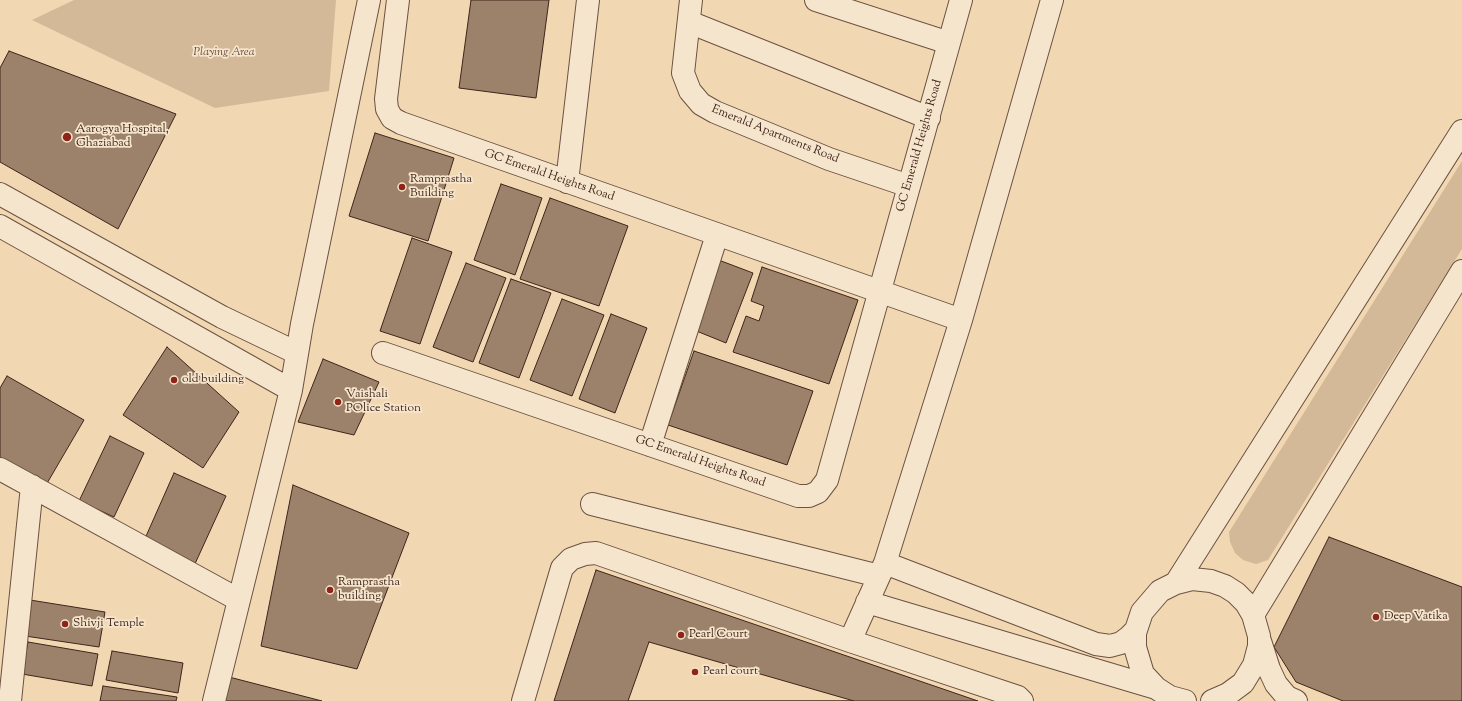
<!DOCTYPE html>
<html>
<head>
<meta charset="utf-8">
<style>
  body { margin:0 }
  canvas { display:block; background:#f1d7b2 }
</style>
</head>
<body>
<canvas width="1462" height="701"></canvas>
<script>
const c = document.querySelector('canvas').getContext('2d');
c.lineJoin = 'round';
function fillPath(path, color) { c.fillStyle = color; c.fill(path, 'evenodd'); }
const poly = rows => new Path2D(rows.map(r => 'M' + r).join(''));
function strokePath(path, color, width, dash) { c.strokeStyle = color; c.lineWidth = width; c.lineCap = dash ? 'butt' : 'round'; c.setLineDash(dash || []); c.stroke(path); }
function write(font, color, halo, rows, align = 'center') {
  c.font = font + ' "Sorts Mill Goudy",serif'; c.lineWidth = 3.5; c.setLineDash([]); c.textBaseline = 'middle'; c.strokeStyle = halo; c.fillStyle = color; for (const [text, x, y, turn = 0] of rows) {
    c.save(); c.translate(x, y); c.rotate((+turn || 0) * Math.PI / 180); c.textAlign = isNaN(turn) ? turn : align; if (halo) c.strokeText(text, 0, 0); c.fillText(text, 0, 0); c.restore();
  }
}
fillPath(poly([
  [74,0,336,0,329,91,215,108,32,20],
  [1462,161,1462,249,1268,560,1256,564,1243,560,1235,553,1230,542,1229,532]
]), '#d3b998');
const building = poly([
  [471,0,549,0,536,98,459,88,471,0],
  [9,51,176,114,118,229,0,162,0,68,9,51],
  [375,133,454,158,428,241,349,216,375,133],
  [501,184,542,198,515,275,474,260,501,184],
  [550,198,628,226,599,306,520,279,550,198],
  [412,238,452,252,420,344,380,331,412,238],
  [716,259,753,273,726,343,689,328,716,259],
  [466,263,506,278,473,362,433,347,466,263],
  [762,267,858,300,829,384,733,352,746,316,759,321,764,306,751,301,762,267],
  [511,279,551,293,519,378,479,363,511,279],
  [562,299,604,315,572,396,530,380,562,299],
  [611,314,647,328,615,413,579,399,611,314],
  [167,347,239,412,203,468,123,415,167,347],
  [694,351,813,391,787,465,668,425,694,351],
  [323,359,379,382,354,435,298,422,323,359],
  [7,376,84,420,46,485,0,458,0,388,7,376],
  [110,436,144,453,114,517,79,501,110,436],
  [174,473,226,496,194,566,143,543,174,473],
  [293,485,409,533,357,669,261,646,293,485],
  [1329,537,1462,587,1462,701,1343,701,1296,682,1274,647,1329,537],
  [596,570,978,701,554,701,596,570],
  [30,600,105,612,99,647,25,636,30,600],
  [28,642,98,654,92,686,22,674,28,642],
  [649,642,854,701,628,701,649,642],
  [112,651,183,663,178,693,106,680,112,651],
  [229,677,322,701,222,701,229,677],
  [103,686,177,697,176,701,100,701,103,686]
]);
fillPath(building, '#9c826a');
strokePath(building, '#40251b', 1);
const minor = poly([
  [398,0,386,99,387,109,392,118,401,123,961,320],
  [691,0,683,73,690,91,701,104,715,112,829,159,909,186],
  [816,0,949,43],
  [689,22,929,118],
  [567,182,588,0],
  [0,194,222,317,297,353],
  [0,226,291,390],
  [383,353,798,496,809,496,818,492,827,480,961,0],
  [650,445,717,235],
  [0,469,239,600],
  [592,504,879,576],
  [885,563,1096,644,1110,646,1121,643,1129,637,1136,630],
  [1176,583,1462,131],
  [867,602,1156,688],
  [1253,615,1462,271],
  [850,641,885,563,961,320,1052,0],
  [1260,641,1269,669,1276,684,1287,697,1296,701],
  [10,701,32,486],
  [214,701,291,390,302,324,369,0],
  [523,701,562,568,571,559,585,554,596,553,850,641,1018,697,1022,701],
  [1185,701,1170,697,1156,688,1143,674,1135,647,1135,633,1142,612,1160,591,1176,583,1192,579,1211,581,1225,586,1236,593,1246,603,1253,615,1259,636,1259,646,1254,665,1243,683,1228,694,1212,701]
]);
strokePath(minor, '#6c5241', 24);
strokePath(minor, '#f6e5cd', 22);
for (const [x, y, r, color] of [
  [67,137,5,"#8f2418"],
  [402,187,4,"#8f2418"],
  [174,380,4,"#8f2418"],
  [338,402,4,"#8f2418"],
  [330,590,4,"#8f2418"],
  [1376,617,4,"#8f2418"],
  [65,624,4,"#8f2418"],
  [681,635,4,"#8f2418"],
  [695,672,4,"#8f2418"]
]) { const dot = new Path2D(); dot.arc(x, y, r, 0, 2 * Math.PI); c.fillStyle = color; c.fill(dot); strokePath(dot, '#f6e5cd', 1.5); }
write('italic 12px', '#654a3a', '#f6e5cd', [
  ["Playing Area",224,53]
]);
write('12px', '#40251b', '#f6e5cd', [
  ["Aarogya Hospital,",76,130],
  ["Ghaziabad",76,144],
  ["Ramprastha",410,180],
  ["Building",410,194],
  ["old building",182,380],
  ["Vaishali",346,395],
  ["POlice Station",346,409],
  ["Ramprastha",338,583],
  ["building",338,597],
  ["Deep Vatika",1384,617],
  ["Shivji Temple",73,624],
  ["Pearl Court",689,635],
  ["Pearl court",703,672]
], 'left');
write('12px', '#40251b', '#f6e5cd', [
  ["Emerald Apartments Road",775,135,22],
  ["GC Emerald Heights Road",920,146,-74],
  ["GC Emerald Heights Road",549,176,19],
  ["GC Emerald Heights Road",700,462,19]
]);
</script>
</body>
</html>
